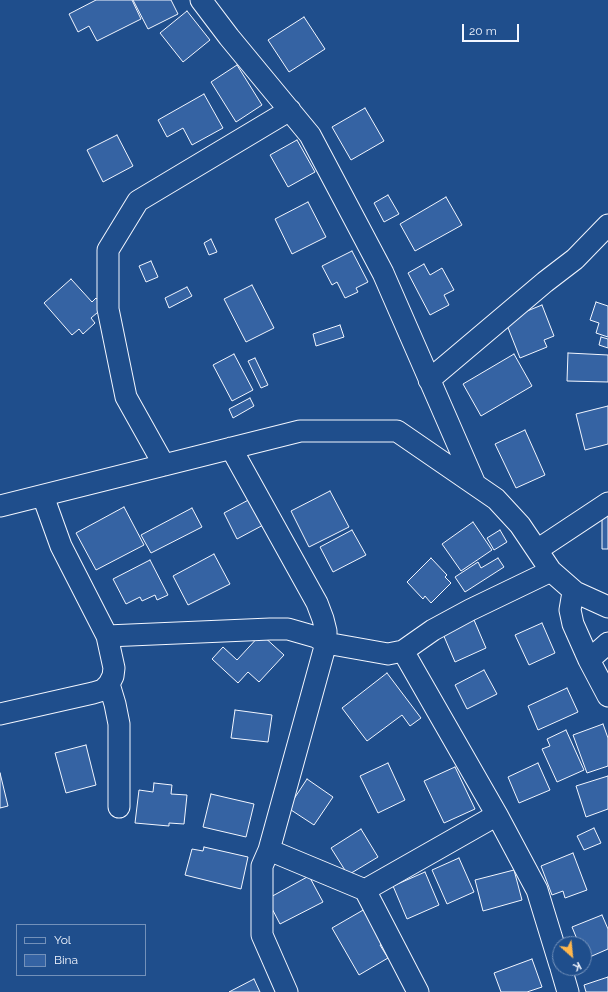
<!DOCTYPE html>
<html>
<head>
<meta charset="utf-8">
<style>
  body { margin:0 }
  #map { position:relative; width:608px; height:992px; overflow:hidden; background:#1f4e8c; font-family:Raleway,sans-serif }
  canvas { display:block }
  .legend { position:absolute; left:16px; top:924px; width:130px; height:52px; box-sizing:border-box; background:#1f4e8c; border:1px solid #7391ba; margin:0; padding:5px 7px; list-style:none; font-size:12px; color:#f2f6ff }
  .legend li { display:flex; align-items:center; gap:8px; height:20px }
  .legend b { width:20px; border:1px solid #7391ba }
  .north { position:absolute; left:552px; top:936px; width:40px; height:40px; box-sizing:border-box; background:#1f4e8c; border:1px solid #7391ba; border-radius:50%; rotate:153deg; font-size:11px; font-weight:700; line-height:16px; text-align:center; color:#f2f6ff }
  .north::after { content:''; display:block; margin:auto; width:14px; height:18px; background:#ffb74d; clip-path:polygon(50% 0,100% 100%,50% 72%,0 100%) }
  .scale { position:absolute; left:462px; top:24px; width:57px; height:18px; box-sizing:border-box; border:2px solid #f2f6ff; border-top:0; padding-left:5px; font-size:12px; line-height:14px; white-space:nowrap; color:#f2f6ff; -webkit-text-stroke:3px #1f4e8c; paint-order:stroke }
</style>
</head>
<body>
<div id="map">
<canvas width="608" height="992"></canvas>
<ul class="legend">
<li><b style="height:5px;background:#1f4e8c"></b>Yol</li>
<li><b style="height:11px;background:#3563a3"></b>Bina</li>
</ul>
<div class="north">K</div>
<div class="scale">20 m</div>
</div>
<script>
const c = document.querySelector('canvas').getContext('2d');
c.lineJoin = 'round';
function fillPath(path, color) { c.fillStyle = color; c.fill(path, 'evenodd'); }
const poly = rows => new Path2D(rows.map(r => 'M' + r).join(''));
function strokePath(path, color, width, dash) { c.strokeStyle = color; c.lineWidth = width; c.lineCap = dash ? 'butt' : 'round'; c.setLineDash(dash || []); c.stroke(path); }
const building = poly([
  [96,0,132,0,141,19,97,41,89,26,78,32,69,14,96,0],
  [133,0,171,0,178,14,148,29,133,0],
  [187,11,210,40,183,62,160,33,187,11],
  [304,17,325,49,289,72,268,40,304,17],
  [237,65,262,105,236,122,211,82,237,65],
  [204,94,223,128,192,145,183,128,167,137,158,120,204,94],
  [365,108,384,141,351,160,332,127,365,108],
  [117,135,133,166,103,182,87,150,117,135],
  [297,140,315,172,288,187,270,155,297,140],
  [388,195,399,214,384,222,374,203,388,195],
  [446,197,462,225,415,251,400,224,446,197],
  [308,202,326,237,292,254,275,219,308,202],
  [211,239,217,252,209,255,204,243,211,239],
  [352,251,368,282,356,288,358,292,345,298,337,282,332,285,322,266,352,251],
  [151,261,158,277,146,282,139,266,151,261],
  [424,264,430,275,442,268,454,290,444,295,449,305,430,315,408,273,424,264],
  [71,279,92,302,96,298,104,307,91,318,95,323,83,334,79,329,72,335,44,303,71,279],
  [252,285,274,328,246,342,224,299,252,285],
  [187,287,192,296,169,308,165,298,187,287],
  [596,302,608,306,608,337,596,333,599,323,590,320,596,302],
  [542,305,554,336,544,340,547,347,520,358,505,320,542,305],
  [340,325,344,337,316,346,313,334,340,325],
  [601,337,608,339,608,348,599,345,601,337],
  [568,353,608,355,608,382,567,381,568,353],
  [234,354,253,390,232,401,213,365,234,354],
  [514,354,532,386,481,416,463,384,514,354],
  [255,358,268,385,261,388,248,361,255,358],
  [250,398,254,406,233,418,229,409,250,398],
  [608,406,608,444,585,450,576,414,608,406],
  [525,430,545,475,516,488,495,444,525,430],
  [330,491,349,527,309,547,291,511,330,491],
  [254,497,267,523,237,539,224,513,254,497],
  [124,507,144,545,96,570,76,533,124,507],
  [192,508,202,527,151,553,141,535,192,508],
  [602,511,608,511,608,549,602,549,602,511],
  [473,522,492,550,461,571,442,544,473,522],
  [352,530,366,555,333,572,320,547,352,530],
  [500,530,507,542,494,550,487,538,500,530],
  [214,554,230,584,188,605,173,576,214,554],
  [431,558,447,575,445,577,451,583,431,603,425,596,423,599,407,582,431,558],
  [498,558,504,567,465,592,455,577,478,562,481,568,498,558],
  [150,560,168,595,157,600,155,595,142,601,140,597,126,604,113,579,150,560],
  [474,620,486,648,455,662,443,634,474,620],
  [542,623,555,653,529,665,515,635,542,623],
  [261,634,284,655,259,682,248,672,238,683,212,659,223,647,237,660,261,634],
  [484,670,497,694,467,709,455,685,484,670],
  [387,673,421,718,410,726,402,715,367,741,342,708,387,673],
  [567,688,578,712,538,730,528,706,567,688],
  [235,710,272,715,268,742,231,738,235,710],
  [603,724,608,738,608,766,587,773,573,735,603,724],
  [566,730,584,770,557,782,542,749,550,746,547,739,566,730],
  [86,745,96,785,66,793,55,753,86,745],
  [388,763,405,800,378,813,360,776,388,763],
  [538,763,550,790,519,803,508,777,538,763],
  [455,767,475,809,444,823,424,781,455,767],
  [0,773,8,806,0,808,0,773],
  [608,776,608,809,586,817,576,786,608,776],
  [307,779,333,797,314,825,288,808,307,779],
  [154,783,172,785,171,794,187,795,184,824,169,823,169,826,135,823,139,790,153,792,154,783],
  [211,794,254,804,246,837,203,827,211,794],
  [594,828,601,843,584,850,577,836,594,828],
  [361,829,378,857,348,875,331,848,361,829],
  [204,847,248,857,241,889,185,875,192,849,203,851,204,847],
  [573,853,587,890,565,898,563,891,552,895,541,866,573,853],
  [459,858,474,892,447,904,432,870,459,858],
  [514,870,522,900,483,911,475,880,514,870],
  [425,872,439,905,407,919,393,886,425,872],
  [309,876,323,902,280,924,267,899,309,876],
  [365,909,384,942,380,945,388,958,359,975,332,928,365,909],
  [602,915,608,929,608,949,585,959,584,944,579,944,572,927,602,915],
  [532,959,542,987,527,992,501,992,494,973,532,959],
  [608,977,608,992,586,992,584,985,608,977],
  [254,979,260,992,229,992,254,979]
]);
fillPath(building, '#3563a3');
strokePath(building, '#f2f6ff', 1);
const minor = poly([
  [201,0,229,37,310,135,383,273,475,484],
  [429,380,545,282,575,259,608,225],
  [231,448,317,603,323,619,326,631,326,643,269,850,262,866,262,935,287,992],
  [164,465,126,397,108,309,108,250,138,201,290,110],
  [0,506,300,431,397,431,496,499,520,525,551,571,575,592,608,607],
  [537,550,608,503],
  [575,592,572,598,570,610,573,624,589,660,608,696],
  [107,636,270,629,288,629,316,637,326,643,388,654,403,651,433,630,470,610,551,571],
  [589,660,608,643],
  [109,684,115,704,119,724,119,807],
  [0,714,93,693,103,690,109,684,113,676,114,668,107,636,61,546,43,496],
  [497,815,537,890,560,965],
  [269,850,365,890,418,992],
  [365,890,497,815,403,651],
  [561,968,568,992]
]);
strokePath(minor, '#f2f6ff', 23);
strokePath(minor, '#1f4e8c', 21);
</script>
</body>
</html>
